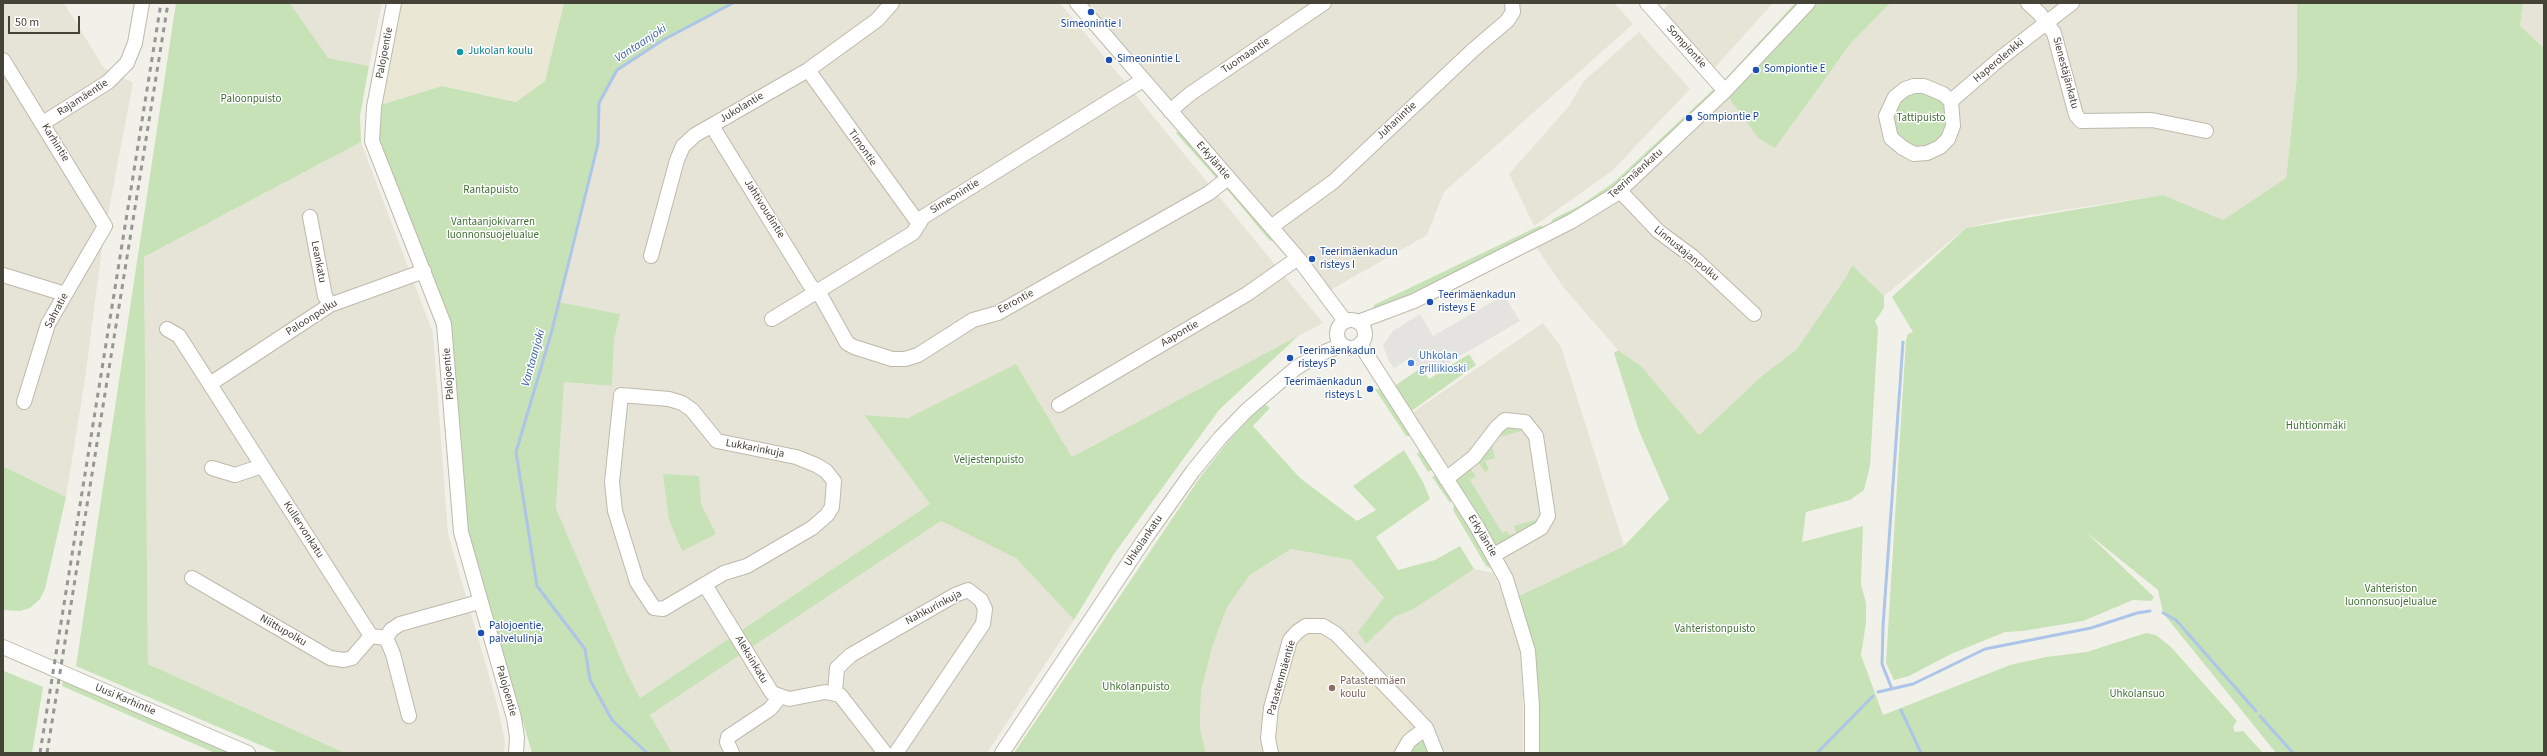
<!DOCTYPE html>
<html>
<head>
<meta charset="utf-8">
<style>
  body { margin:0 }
  #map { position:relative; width:2547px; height:756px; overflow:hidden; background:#f2f1e9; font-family:"Source Sans 3",sans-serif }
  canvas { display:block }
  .frame { position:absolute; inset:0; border:4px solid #454238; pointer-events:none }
  .scale { position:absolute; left:8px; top:16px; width:72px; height:18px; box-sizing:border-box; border:2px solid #454238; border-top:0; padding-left:5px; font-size:12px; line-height:14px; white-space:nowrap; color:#454238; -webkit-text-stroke:3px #fff; paint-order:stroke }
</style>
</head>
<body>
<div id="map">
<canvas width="2547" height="756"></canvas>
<div class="frame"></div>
<div class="scale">50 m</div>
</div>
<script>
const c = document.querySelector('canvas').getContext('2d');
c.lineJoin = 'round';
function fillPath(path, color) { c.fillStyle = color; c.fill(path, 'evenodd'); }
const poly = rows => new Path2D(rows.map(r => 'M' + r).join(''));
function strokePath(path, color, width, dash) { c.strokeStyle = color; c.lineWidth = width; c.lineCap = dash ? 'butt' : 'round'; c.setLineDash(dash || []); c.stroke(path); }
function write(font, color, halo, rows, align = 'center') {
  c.font = font + ' "Source Sans 3",sans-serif'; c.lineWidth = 3; c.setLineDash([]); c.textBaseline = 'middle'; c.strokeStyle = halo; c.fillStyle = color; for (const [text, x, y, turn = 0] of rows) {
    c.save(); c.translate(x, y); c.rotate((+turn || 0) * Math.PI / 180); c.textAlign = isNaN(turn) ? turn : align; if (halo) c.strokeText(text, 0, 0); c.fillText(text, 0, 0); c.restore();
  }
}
fillPath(poly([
  [3,3,64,3,104,68,133,83,103,240,85,379,66,497,3,466],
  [290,3,382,3,369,66,328,58],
  [733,3,1060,3,1323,323,1072,457,1016,364,908,418,865,415,930,504,640,698,626,671,556,510,564,382,612,386,614,340,619,314,558,302,598,144,599,103,617,70,663,40],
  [1077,3,1614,3,1633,24,1444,192,1427,235,1334,288,1327,294],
  [1670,3,1773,3,1710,73,1658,15],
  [1881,3,2297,3,2297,76,2286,178,2223,220,2163,195,2004,219,1966,228,1884,296,1852,265,1846,277,1797,349,1763,375,1699,435,1642,367,1618,350,1564,288,1532,241,1572,221,1725,91,1759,139,1775,148],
  [2523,3,2544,3,2544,48,2520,26],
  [1639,32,1690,89,1612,171,1534,226,1509,174,1569,106,1584,81],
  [361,142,433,333,448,534,496,700,505,741,504,753,345,753,148,664,144,257],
  [1543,323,1561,347,1624,546,1513,599,1406,417],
  [941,521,1017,559,1074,620,987,753,672,753,650,715],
  [1291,549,1351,560,1384,599,1359,632,1366,644,1394,617,1412,610,1474,569,1493,573,1501,590,1520,651,1523,695,1523,753,1206,753,1200,729,1201,691,1212,648,1227,607,1250,575]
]), '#e6e3d7');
fillPath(poly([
  [394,3,564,3,545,81,516,102,442,86,374,107],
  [1311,630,1324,633,1370,674,1411,716,1404,739,1395,753,1276,753,1271,733,1293,645,1303,632]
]), '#eae7d4');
fillPath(poly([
  [176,3,290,3,328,58,369,66,360,116,361,142,144,257,148,664,345,753,279,753,76,666],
  [564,3,733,3,663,40,617,70,599,103,598,144,558,302,620,314,614,340,612,386,564,382,556,509,626,671,640,698,930,504,864,415,908,418,1016,364,1072,457,1298,336,1219,410,1114,554,1074,620,1017,559,941,521,650,715,672,753,532,753,468,532,447,338,372,127,374,107,442,86,516,102,545,81],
  [1795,3,1803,3,1734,76,1727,77],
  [1818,3,1890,3,1852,42,1775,148,1759,139,1729,98],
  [2297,3,2523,3,2520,26,2544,48,2544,753,2276,753,2163,613,2158,590,2086,532,2154,597,2151,601,2133,600,2083,621,2023,631,2005,632,1951,654,1909,676,1894,680,1886,663,1906,340,1908,334,1913,332,1892,297,1966,228,2163,195,2223,220,2286,178,2297,76],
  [1717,86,1716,91,1602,198,1555,223,1551,222,1553,219,1581,205,1613,183],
  [1916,90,1943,100,1950,118,1939,143,1921,149,1903,143,1892,127,1893,107,1899,99],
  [1180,130,1217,174,1217,179,1176,133],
  [1225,187,1229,188,1274,240,1270,241],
  [1539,226,1543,226,1542,230,1373,312,1374,305],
  [1852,265,1884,296,1884,308,1875,321,1878,328,1870,466,1864,490,1850,500,1806,512,1802,542,1863,526,1861,584,1866,603,1866,623,1861,655,1883,715,2010,665,2046,657,2087,652,2146,633,2156,635,2171,647,2237,721,2233,727,2235,732,2243,731,2263,753,1532,753,1532,706,1513,599,1624,546,1669,499,1639,431,1614,353,1618,350,1642,367,1699,435,1763,375,1797,349,1846,277],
  [1469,354,1476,365,1410,412,1393,387,1421,368,1429,379],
  [1375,389,1379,389,1390,399,1411,434,1409,436,1406,436],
  [1264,403,1270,408,1253,426,1300,478,1357,521,1376,510,1353,486,1404,450,1423,482,1430,499,1376,537,1398,570,1435,560,1460,546,1474,569,1412,610,1394,617,1366,644,1358,632,1384,598,1351,560,1291,549,1250,575,1227,607,1212,648,1201,691,1200,729,1206,753,1014,753,1201,476,1227,443],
  [1502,426,1528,428,1548,515,1502,546,1493,542,1456,483,1457,478,1469,467,1476,476,1470,480,1502,533,1507,531,1509,535,1516,533,1514,526,1542,518,1529,435,1525,430,1496,438],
  [1489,444,1492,445,1495,458,1485,461,1489,470,1485,472,1478,462],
  [1422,449,1434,469,1428,472,1417,454],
  [3,466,66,497,45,589,40,599,30,608,20,611,3,610],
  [663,474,699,476,701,504,716,534,682,551,669,520],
  [1437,474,1453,499,1450,503,1432,477],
  [1454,505,1457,505,1493,569,1486,566,1453,510],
  [4,671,43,687,32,753,3,753],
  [63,680,235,753,215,753,62,686],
  [1424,741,1428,753,1406,753,1413,742]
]), '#c7e2b6');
fillPath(poly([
  [1504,295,1520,321,1428,375,1422,364,1416,367,1411,357,1394,368,1389,361,1383,345,1393,331,1420,314,1433,336]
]), '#e4e3e0');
strokePath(poly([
  [2163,613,2176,620,2256,711],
  [1892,689,1882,664,1883,626,1903,342],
  [1878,692,1913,684,1985,649,2091,628,2137,613,2150,611],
  [1901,710,1921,753],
  [2260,716,2293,753],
  [647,753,612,720,590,680,585,649,537,586,516,452,551,334,598,144,599,103,617,70,663,40,733,3],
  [1817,753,1873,696]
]), '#acc5e8', 3);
const minor = poly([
  [394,3,374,107,372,141,444,324,461,532,514,718,517,737,516,753],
  [1077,3,1298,258,1345,321],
  [1647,3,1725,91],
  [2028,3,2039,13,2054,33,2076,115,2081,121,2152,120,2206,131],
  [3,60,105,226,48,324,24,402],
  [808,70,919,224],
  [1951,101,1943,94,1924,86,1914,86,1905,89,1895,97,1886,116,1891,138,1903,148,1914,154,1927,153,1940,147,1948,139,1953,126,1951,101,2002,57,2072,3],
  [1170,111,1190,94,1324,3],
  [43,123,108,82,127,63,135,43,142,3],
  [712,126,810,285,822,298,847,343,854,347,892,359,905,359,918,355,973,320,998,313,1209,193,1228,178],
  [1620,191,1658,231,1693,257,1754,314],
  [310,217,325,296,330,305],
  [1271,227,1333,182,1473,50,1507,21,1513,12,1512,3],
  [651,256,677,160,683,146,695,135,808,70,877,20,892,3],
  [3,275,65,294],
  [772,319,913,233,923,217,1143,80],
  '1337 334a14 14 0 1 1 28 0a14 14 0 1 1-28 0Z',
  [1358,322,1414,301,1572,221,1616,194,1725,91,1808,3],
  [167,329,179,336,371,636,386,638,391,630,400,624,479,602],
  [1360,344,1476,525,1506,579,1528,651,1532,706,1532,753],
  [210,384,330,305,424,271],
  [621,395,669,399,682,403,692,410,717,441,796,457,816,465,826,471,834,481,832,507,827,515,812,528,747,566,724,573,663,609,654,608,637,582,615,511,612,482,621,395],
  [1059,405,1247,294,1298,258],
  [212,468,235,475,262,466],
  [1446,479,1474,457,1497,427,1505,420,1525,422,1536,436,1548,516,1541,528,1494,555],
  [192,578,330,658,344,660,352,658,371,636],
  [705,585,772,693,789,699,825,692,840,695,885,753],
  [386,638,393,654,409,716],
  [3,647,248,753],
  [835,692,837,668,851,655,955,595,968,590,981,600,985,609,983,624,896,753],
  [732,753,727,742,728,737,770,709,780,697],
  [1002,753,1146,537,1193,471,1220,438,1247,410,1296,368,1317,355,1342,345],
  [1271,753,1268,738,1271,708,1290,640,1297,632,1306,626,1323,626,1336,634,1426,728,1436,753],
  [1402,753,1409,741,1426,728]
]);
strokePath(minor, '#bdbaac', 16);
strokePath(minor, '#fff', 14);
strokePath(poly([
  [40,753,161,3],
  [47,753,168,3]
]), '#969696', 3, [5, 5]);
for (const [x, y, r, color] of [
  [1091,12,4,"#1a4fb4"],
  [460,52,4,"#0f9aa8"],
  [1109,60,4,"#1a4fb4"],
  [1756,70,4,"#1a4fb4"],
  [1689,118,4,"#1a4fb4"],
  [1312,259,4,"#1a4fb4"],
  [1430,302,4,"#1a4fb4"],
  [1290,358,4,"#1a4fb4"],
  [1411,363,4,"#3f7fe0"],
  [1370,389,4,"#1a4fb4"],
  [481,633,4,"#1a4fb4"],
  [1332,688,4,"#8d6e63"]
]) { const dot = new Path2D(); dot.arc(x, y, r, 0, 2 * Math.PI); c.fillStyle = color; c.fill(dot); strokePath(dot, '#fff', 1.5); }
write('11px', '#164399', '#fff', [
  ["Simeonintie I",1091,25,"center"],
  ["Simeonintie L",1117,60],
  ["Sompiontie E",1764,70],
  ["Sompiontie P",1697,118],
  ["Teerimäenkadun",1320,253],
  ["risteys I",1320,266],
  ["Teerimäenkadun",1438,296],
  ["risteys E",1438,309],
  ["Teerimäenkadun",1298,352],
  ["risteys P",1298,365],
  ["Teerimäenkadun",1362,383,"right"],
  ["risteys L",1362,396,"right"],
  ["Palojoentie,",489,627],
  ["palvelulinja",489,640]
], 'left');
write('11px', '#454238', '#fff', [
  ["Sompiontie",1686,47,48],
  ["Palojoentie",385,53,-79],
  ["Tuomaantie",1246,56,-34],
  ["Haperolenkki",1999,61,-40],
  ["Sienestäjänkatu",2065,73,75],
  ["Rajamäentie",83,98,-33],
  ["Jukolantie",742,108,-31],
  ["Juhanintie",1397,121,-43],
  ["Karhintie",55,143,58],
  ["Timontie",862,148,55],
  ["Erkyläntie",1213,161,49],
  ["Teerimäenkatu",1636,174,-42],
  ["Simeonintie",955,197,-32],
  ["Jahtivoudintie",764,209,58],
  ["Linnustajanpolku",1686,254,39],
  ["Leankatu",318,262,79],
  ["Eerontie",1016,302,-28],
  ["Sahratie",57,311,-62],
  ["Paloonpolku",312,318,-32],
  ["Aapontie",1180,334,-30],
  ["Palojoentie",449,374,-94],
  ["Lukkarinkuja",755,449,11],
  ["Kullervonkatu",303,530,57],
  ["Erkyläntie",1482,536,59],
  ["Uhkolankatu",1144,541,-56],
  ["Nahkurinkuja",934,608,-28],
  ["Niittupolku",283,631,30],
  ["Aleksinkatu",751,660,59],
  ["Patastenmäentie",1282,678,-74],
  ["Palojoentie",506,691,74],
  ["Uusi Karhintie",125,700,23]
]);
write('11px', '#0d838f', '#fff', [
  ["Jukolan koulu",468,52]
], 'left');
write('11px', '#3f7032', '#fff', [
  ["Paloonpuisto",251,100],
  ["Tattipuisto",1921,119],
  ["Rantapuisto",491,191],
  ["Vantaanjokivarren",493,223],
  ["luonnonsuojelualue",493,236],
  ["Huhtionmäki",2316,427],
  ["Veljestenpuisto",989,461],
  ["Vahteriston",2391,590],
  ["luonnonsuojelualue",2391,603],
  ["Vahteristonpuisto",1715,630],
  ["Uhkolanpuisto",1136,688],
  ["Uhkolansuo",2137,695]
]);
write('11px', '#366cbe', '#fff', [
  ["Uhkolan",1419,357],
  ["grillikioski",1419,370]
], 'left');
write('11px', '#785e54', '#fff', [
  ["Patastenmäen",1340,682],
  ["koulu",1340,695]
], 'left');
write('italic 12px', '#3d67a4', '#fff', [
  ["Vantaanjoki",641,44,-33],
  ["Vantaanjoki",534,358,-74]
]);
</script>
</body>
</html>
